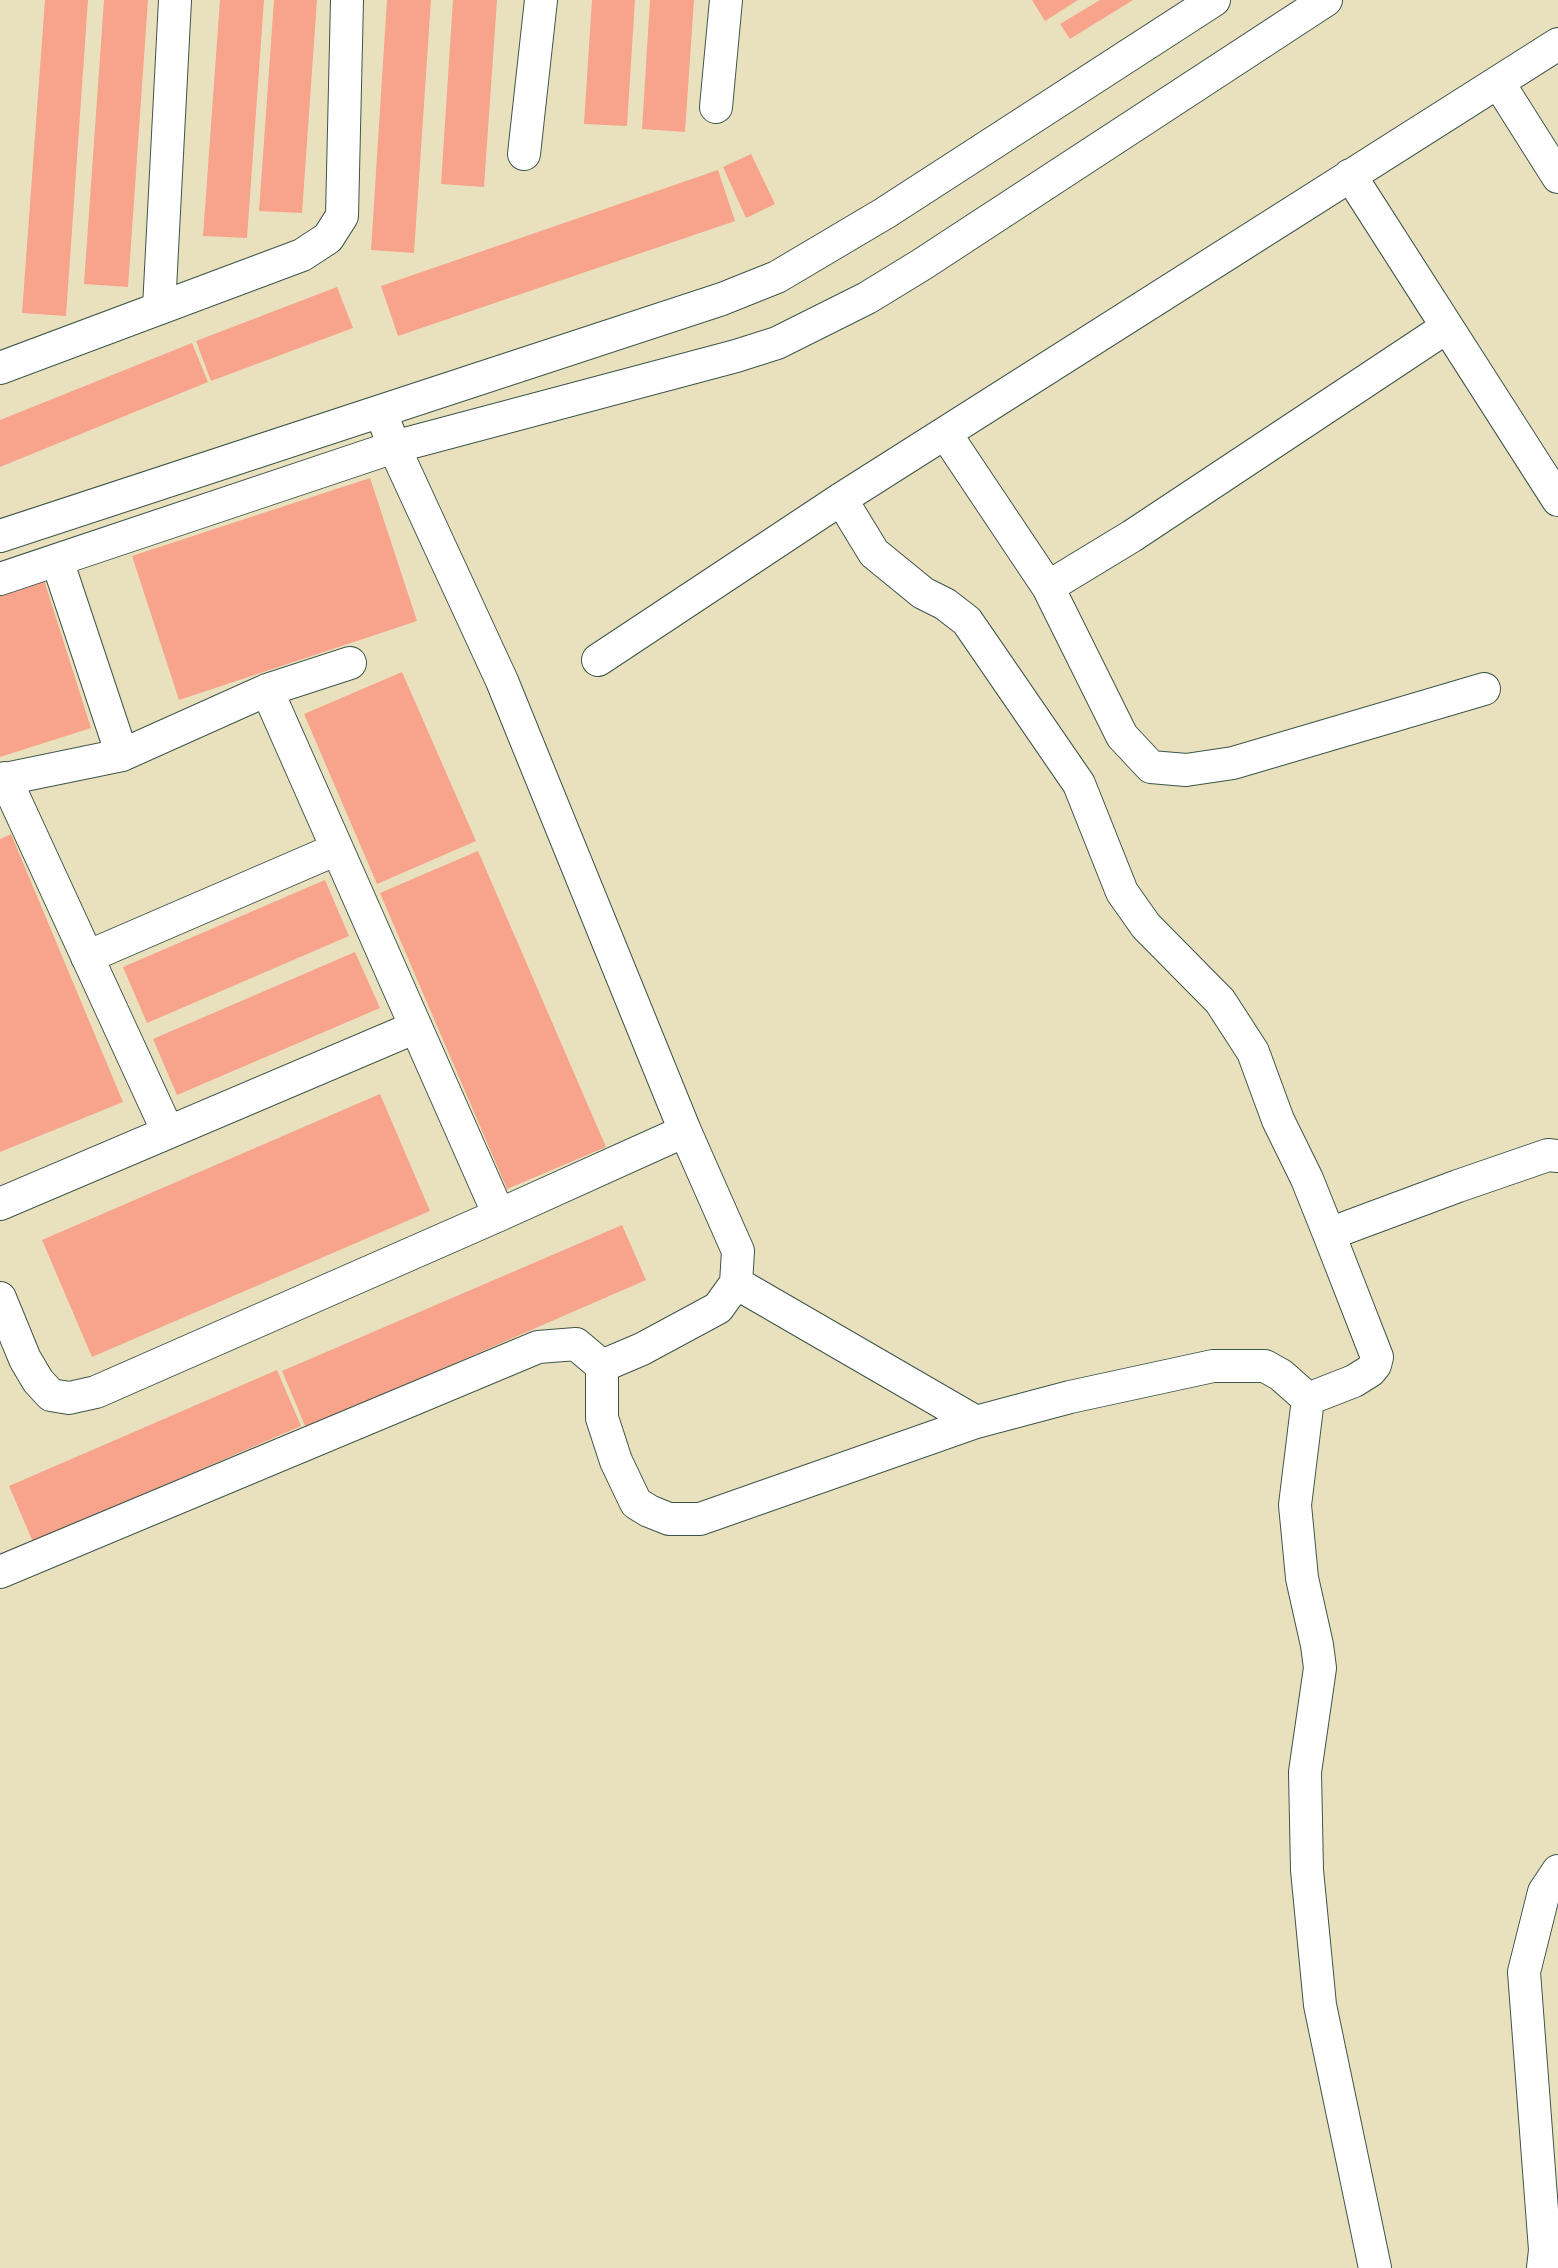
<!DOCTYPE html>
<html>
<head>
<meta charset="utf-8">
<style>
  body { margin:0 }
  canvas { display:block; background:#e9e1bd }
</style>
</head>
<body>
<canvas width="1558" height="2268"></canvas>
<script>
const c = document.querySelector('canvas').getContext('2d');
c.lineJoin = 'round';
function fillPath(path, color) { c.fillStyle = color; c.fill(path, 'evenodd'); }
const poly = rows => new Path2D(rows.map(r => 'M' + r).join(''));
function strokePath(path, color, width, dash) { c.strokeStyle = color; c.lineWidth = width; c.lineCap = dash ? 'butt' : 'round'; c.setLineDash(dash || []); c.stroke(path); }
fillPath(poly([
  [45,0,88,0,66,316,22,313],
  [104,0,148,0,128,287,84,284],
  [220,0,264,0,247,238,203,236],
  [274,0,317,0,302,213,259,211],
  [387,0,431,0,414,253,371,250],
  [453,0,497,0,484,187,441,184],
  [592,0,635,0,627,126,584,124],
  [650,0,694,0,685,132,642,129],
  [1032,0,1078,0,1045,21],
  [1100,0,1133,0,1070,39,1060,24],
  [751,154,775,204,746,218,723,167],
  [718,170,735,221,398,336,381,286],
  [337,287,353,328,211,381,196,341],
  [192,343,208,382,0,467,0,420],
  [370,478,417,621,179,700,132,556],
  [44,580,91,728,0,757,0,594],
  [402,672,476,841,377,884,304,714],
  [11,834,123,1102,0,1152,0,839],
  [478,851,606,1147,507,1189,380,893],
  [325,880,349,936,147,1023,123,967],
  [355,952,380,1008,177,1095,153,1039],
  [380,1094,430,1211,92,1357,42,1240],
  [622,1225,646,1280,306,1428,282,1371],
  [277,1370,301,1426,33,1542,9,1486]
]), '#f8a38c');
const minor = poly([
  [1498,82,1558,177],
  [716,107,726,0],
  [524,154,541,0],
  [1350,175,1558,500],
  [159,308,175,0],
  [0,368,302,255,328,238,342,216,347,0],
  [381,412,394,447,502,681,685,1131,738,1251,736,1283,976,1422,1070,1397,1213,1366,1265,1366,1281,1375,1308,1399],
  [945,433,1048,587,1132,536,1447,327],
  [841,499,874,553,923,593,945,604,967,621,1079,784,1122,892,1146,926,1220,1001,1253,1052,1278,1120,1307,1179,1329,1234,1377,1357,1375,1365,1370,1371,1354,1381,1308,1399,1295,1505,1302,1578,1317,1645,1320,1668,1305,1772,1307,1870,1320,2005,1375,2268],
  [0,536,722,299,777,277,885,213,1214,0],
  [57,560,122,755],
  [0,579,394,447,736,356,777,343,867,298,921,265,1326,0],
  [1048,587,1122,736,1151,767,1186,770,1233,763,1484,689],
  [598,660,841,499,1558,44],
  [267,690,499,1215],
  [5,778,168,1132],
  [0,780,122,755,267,690,350,663],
  [87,957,337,849],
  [0,1204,416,1027],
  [1329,1234,1458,1186,1548,1155,1558,1156],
  [0,1298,25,1359,38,1381,51,1395,69,1398,96,1392,499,1215,685,1131],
  [602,1366,602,1418,616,1461,636,1503,649,1511,669,1519,700,1519,976,1422],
  [0,1572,538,1347,576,1344,602,1366,642,1349,718,1308,736,1283],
  [1543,2268,1545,2250,1524,1972,1544,1892,1558,1871]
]);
strokePath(minor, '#3d5649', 34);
strokePath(minor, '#fff', 32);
</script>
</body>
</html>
